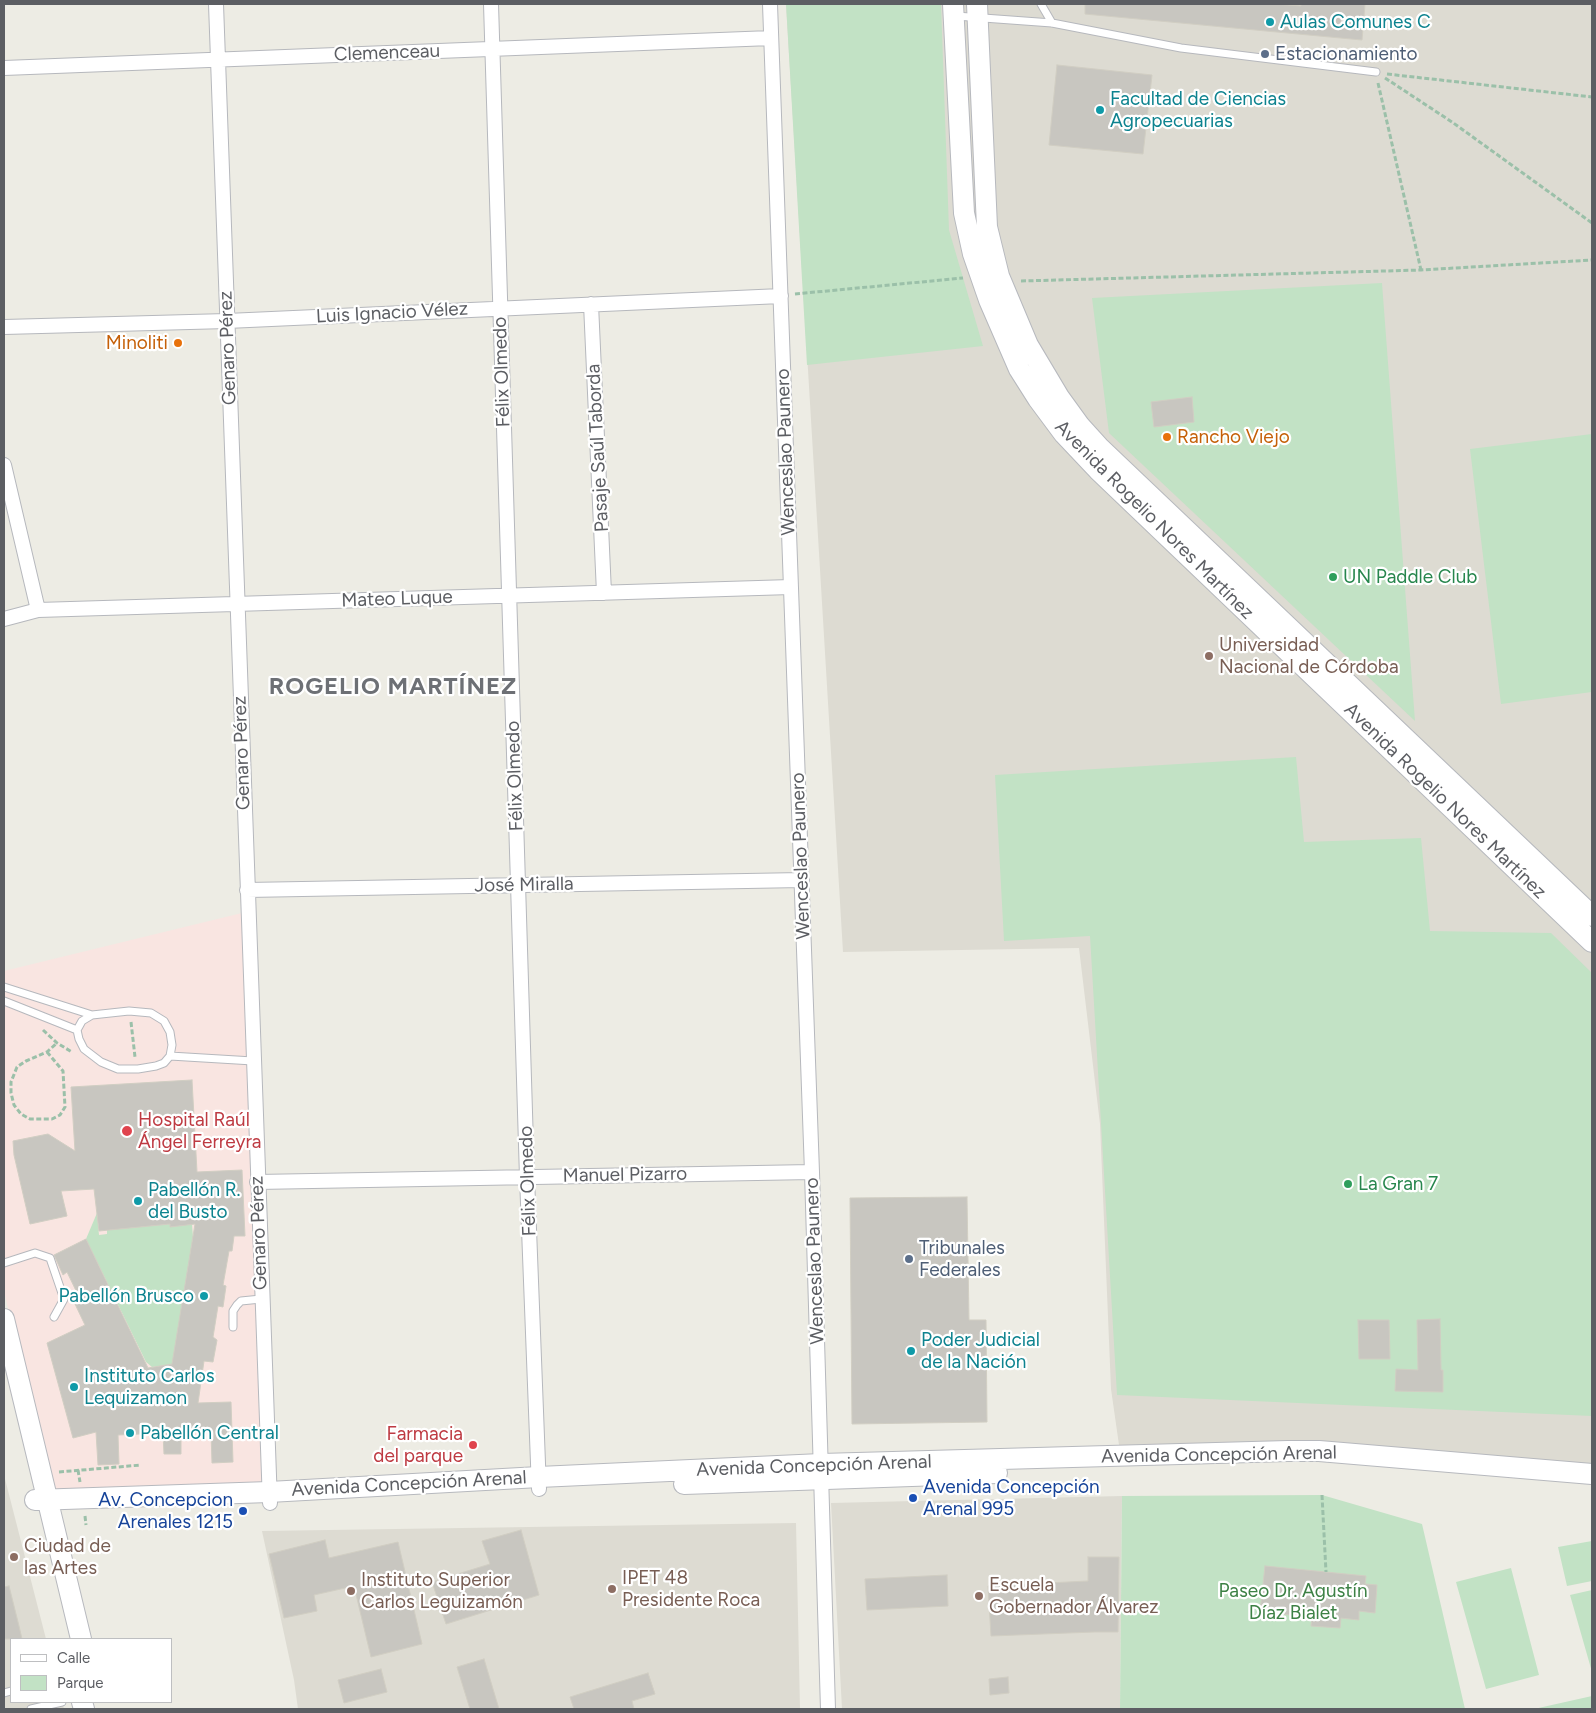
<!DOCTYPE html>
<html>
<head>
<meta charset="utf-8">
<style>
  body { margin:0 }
  #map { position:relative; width:1596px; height:1713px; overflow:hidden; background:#edece4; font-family:Figtree,sans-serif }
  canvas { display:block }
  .frame { position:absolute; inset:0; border:5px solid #5c5e63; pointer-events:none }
  .legend { position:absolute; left:10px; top:1638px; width:162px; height:65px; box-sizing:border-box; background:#fff; border:1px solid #bebfc1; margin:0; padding:6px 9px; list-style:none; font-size:15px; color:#5c5e63 }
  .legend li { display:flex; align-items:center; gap:10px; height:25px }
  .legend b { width:25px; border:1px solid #bebfc1 }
</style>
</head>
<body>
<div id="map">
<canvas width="1596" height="1713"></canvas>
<div class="frame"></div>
<ul class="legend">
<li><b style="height:6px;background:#fff"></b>Calle</li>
<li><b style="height:14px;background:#c2e2c5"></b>Parque</li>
</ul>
</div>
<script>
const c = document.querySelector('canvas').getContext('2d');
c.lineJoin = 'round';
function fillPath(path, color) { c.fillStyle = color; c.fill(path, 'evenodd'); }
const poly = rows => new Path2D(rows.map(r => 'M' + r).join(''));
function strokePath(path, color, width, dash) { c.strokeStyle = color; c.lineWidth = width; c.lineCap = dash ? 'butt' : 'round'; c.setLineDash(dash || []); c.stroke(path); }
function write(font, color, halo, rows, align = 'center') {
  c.font = font + ' Figtree,sans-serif'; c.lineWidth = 4.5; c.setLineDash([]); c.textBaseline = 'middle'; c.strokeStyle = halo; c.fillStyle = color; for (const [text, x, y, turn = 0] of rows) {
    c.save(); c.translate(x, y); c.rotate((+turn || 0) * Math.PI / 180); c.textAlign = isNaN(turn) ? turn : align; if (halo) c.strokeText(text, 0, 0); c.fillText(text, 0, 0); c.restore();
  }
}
fillPath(poly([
  [786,4,1592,4,1592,1464,1120,1452,1111,1389,1100,1124,1079,948,843,952],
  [4,1475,46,1639,11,1639,11,1702,62,1702,64,1709,4,1709],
  [1122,1496,1120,1709,842,1709,831,1503],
  [796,1523,800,1709,298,1709,294,1680,262,1531]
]), '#dddbd2');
fillPath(poly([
  [242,913,262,1497,53,1501,4,1291,4,971]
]), '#f9e5e1');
fillPath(poly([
  [786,4,941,4,949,230,983,346,807,365],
  [1382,283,1415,721,1109,433,1092,298],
  [1592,434,1592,692,1501,704,1470,449],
  [1296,757,1304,842,1421,838,1430,931,1551,933,1592,973,1592,1416,1117,1395,1090,936,1004,941,995,775],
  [97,1213,99,1235,107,1234,107,1230,170,1224,171,1227,192,1224,193,1237,174,1356,174,1364,152,1367,146,1362,86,1239],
  [1322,1495,1422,1524,1465,1709,1120,1709,1122,1496],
  [1592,1541,1592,1581,1567,1586,1558,1547],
  [1511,1568,1539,1675,1486,1689,1456,1582],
  [1592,1590,1592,1672,1570,1595],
  [1592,1696,1592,1709,1534,1709]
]), '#c2e2c5');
const building = poly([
  [1085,4,1274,4,1301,6,1301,4,1365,4,1362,40,1085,14,1085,4],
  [1057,65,1152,75,1143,154,1049,145,1057,65],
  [1192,397,1194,422,1154,427,1151,402,1192,397],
  [192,1080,197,1172,242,1170,245,1236,234,1236,232,1251,229,1251,223,1285,226,1286,223,1307,218,1306,213,1337,217,1340,213,1362,204,1361,198,1403,231,1402,233,1462,212,1463,211,1432,181,1433,181,1454,164,1454,163,1433,118,1435,119,1464,98,1465,96,1432,73,1438,47,1343,85,1325,75,1304,81,1301,67,1272,63,1275,54,1255,86,1239,148,1368,172,1364,195,1224,170,1227,170,1224,99,1231,94,1189,61,1191,67,1216,30,1224,14,1155,13,1141,48,1134,75,1151,71,1087,192,1080],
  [967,1197,969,1320,986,1320,987,1422,852,1424,850,1198,967,1197],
  [1440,1319,1441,1370,1443,1370,1443,1392,1395,1391,1396,1369,1418,1370,1417,1320,1440,1319],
  [1358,1320,1389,1320,1390,1359,1359,1359,1358,1320],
  [521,1530,539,1595,446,1624,432,1582,490,1564,482,1541,521,1530],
  [325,1540,329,1558,398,1542,422,1644,371,1657,354,1586,314,1595,317,1611,284,1618,269,1554,325,1540],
  [1088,1557,1119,1557,1118,1632,1094,1632,991,1636,988,1586,1088,1581,1088,1557],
  [1265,1566,1366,1576,1365,1584,1377,1585,1375,1613,1359,1611,1359,1620,1341,1618,1340,1628,1311,1626,1312,1617,1260,1612,1265,1566],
  [947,1575,948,1606,867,1610,865,1579,947,1575],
  [9,1586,19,1626,22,1639,4,1639,4,1587,9,1586],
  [484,1659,499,1709,470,1709,457,1667,484,1659],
  [381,1669,387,1692,344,1703,338,1680,381,1669],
  [648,1673,655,1694,632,1701,634,1709,574,1709,570,1697,648,1673],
  [1008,1677,1009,1693,990,1695,989,1679,1008,1677]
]);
fillPath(building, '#c8c6c0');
strokePath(building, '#d1cec3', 1);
const service = poly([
  [1041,4,1052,23],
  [956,16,1052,23,1181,48,1376,72],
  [4,987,92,1015],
  [4,1001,77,1030],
  [129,1011,151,1013,164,1021,170,1032,172,1045,170,1056,164,1063,156,1066,138,1069,118,1069,101,1062,84,1049,79,1039,77,1030,82,1021,92,1015,129,1011],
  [170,1056,253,1061],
  [4,1263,35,1253,50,1258,64,1299,54,1317],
  [233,1327,233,1311,237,1305,241,1301,261,1299],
  [4,1693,11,1691],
  [31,1709,62,1702]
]);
const minor = poly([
  [216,4,270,1503],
  [491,4,527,1177,539,1489],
  [770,4,812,1172,828,1709],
  [4,68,771,38],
  [591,304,604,593],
  [4,327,227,321,781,296],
  [4,465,38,610],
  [4,619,38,610,791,587],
  [247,890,802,880],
  [257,1182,812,1172]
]);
const secondary = poly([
  [953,4,964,213,973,254,989,300,1019,369,1038,399,1064,434,1098,470,1592,942],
  [977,4,987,227,999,276,1028,345,1059,397,1080,426,1099,447,1592,916],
  [4,1319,81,1639],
  [684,1484,997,1473],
  [35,1500,269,1492,539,1477,821,1464,1288,1451,1319,1451,1592,1474],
  [82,1702,84,1709]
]);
strokePath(service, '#b6b8bd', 9);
strokePath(minor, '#b6b8bd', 16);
strokePath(secondary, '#b7b9be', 22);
strokePath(poly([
  [1387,74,1592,97],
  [1385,78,1452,122,1592,223],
  [1378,83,1421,270],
  [1021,281,1421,270,1592,260],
  [795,294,963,278],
  [131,1022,135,1057],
  [43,1030,57,1043,72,1052],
  [47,1052,63,1071,65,1107,60,1115,52,1119,30,1119,21,1114,14,1105,11,1093,11,1082,17,1067,26,1061,47,1052,57,1043],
  [78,1470,80,1482],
  [59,1472,141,1465],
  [1322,1495,1326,1572],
  [85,1516,86,1525]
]), '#9bc0a9', 3, [5, 2.5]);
strokePath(service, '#fff', 7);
strokePath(minor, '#fff', 14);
strokePath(secondary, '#fff', 20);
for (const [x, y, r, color] of [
  [1270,22,5,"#0f9aa8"],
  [1265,54,5,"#5c6f8a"],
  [1100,110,5,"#0f9aa8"],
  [178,343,5,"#e8710a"],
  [1167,437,5,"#e8710a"],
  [1333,577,5,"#2e9e5b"],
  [1209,656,5,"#8d6e63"],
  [127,1131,6,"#e0444e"],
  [1348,1184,5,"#2e9e5b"],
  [138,1201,5,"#0f9aa8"],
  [909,1259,5,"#5c6f8a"],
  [204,1296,5,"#0f9aa8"],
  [911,1351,5,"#0f9aa8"],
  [74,1387,5,"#0f9aa8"],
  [130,1433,5,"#0f9aa8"],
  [473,1445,5,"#e0444e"],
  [913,1498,5,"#1a4fb4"],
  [243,1511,5,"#1a4fb4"],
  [14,1557,5,"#8d6e63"],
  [612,1589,5,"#8d6e63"],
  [351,1591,5,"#8d6e63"],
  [979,1596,5,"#8d6e63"]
]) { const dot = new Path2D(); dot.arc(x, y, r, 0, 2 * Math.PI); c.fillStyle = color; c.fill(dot); strokePath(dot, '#fff', 2); }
write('19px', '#0d838f', '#fff', [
  ["Aulas Comunes C",1280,22],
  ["Facultad de Ciencias",1110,99],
  ["Agropecuarias",1110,121],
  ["Pabellón R.",148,1190],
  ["del Busto",148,1212],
  ["Pabellón Brusco",194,1296,"right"],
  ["Poder Judicial",921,1340],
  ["de la Nación",921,1362],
  ["Instituto Carlos",84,1376],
  ["Lequizamon",84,1398],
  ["Pabellón Central",140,1433]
], 'left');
write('19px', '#5c5e63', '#fff', [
  ["Clemenceau",387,53,-2],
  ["Luis Ignacio Vélez",392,313,-3],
  ["Genaro Pérez",228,348,-92],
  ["Félix Olmedo",502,372,-92],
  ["Pasaje Saúl Taborda",598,448,-93],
  ["Wenceslao Paunero",786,452,-92],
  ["Avenida Rogelio Nores Martínez",1154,520,45],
  ["Mateo Luque",397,599,-2],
  ["Genaro Pérez",242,753,-92],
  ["Félix Olmedo",515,776,-92],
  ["Avenida Rogelio Nores Martínez",1445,801,44],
  ["Wenceslao Paunero",801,856,-92],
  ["José Miralla",524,885,-1],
  ["Manuel Pizarro",625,1175,-1],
  ["Félix Olmedo",528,1181,-92],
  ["Genaro Pérez",259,1233,-92],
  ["Wenceslao Paunero",815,1261,-92],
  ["Avenida Concepción Arenal",1219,1455,-1],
  ["Avenida Concepción Arenal",814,1466,-2],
  ["Avenida Concepción Arenal",409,1484,-3]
]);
write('19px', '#4e5e75', '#fff', [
  ["Estacionamiento",1275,54],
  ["Tribunales",919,1248],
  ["Federales",919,1270]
], 'left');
write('19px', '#c56008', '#fff', [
  ["Minoliti",168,343],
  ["Rancho Viejo",1177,437,"left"]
], 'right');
write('19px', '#27864d', '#fff', [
  ["UN Paddle Club",1343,577],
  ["La Gran 7",1358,1184]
], 'left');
write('19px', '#785e54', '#fff', [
  ["Universidad",1219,645],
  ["Nacional de Córdoba",1219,667],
  ["Ciudad de",24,1546],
  ["las Artes",24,1568],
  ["IPET 48",622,1578],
  ["Presidente Roca",622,1600],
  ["Instituto Superior",361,1580],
  ["Carlos Leguizamón",361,1602],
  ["Escuela",989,1585],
  ["Gobernador Álvarez",989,1607]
], 'left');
write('19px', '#be3a42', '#fff', [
  ["Hospital Raúl",138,1120],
  ["Ángel Ferreyra",138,1142],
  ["Farmacia",463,1434,"right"],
  ["del parque",463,1456,"right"]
], 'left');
write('19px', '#164399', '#fff', [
  ["Avenida Concepción",923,1487],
  ["Arenal 995",923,1509],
  ["Av. Concepcion",233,1500,"right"],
  ["Arenales 1215",233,1522,"right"]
], 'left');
write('19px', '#3d8145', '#fff', [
  ["Paseo Dr. Agustín",1293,1591],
  ["Díaz Bialet",1293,1613]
]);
c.letterSpacing = '1px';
write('bold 24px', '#6d7075', '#fff', [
  ["ROGELIO MARTÍNEZ",393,687]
]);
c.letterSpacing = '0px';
</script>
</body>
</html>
